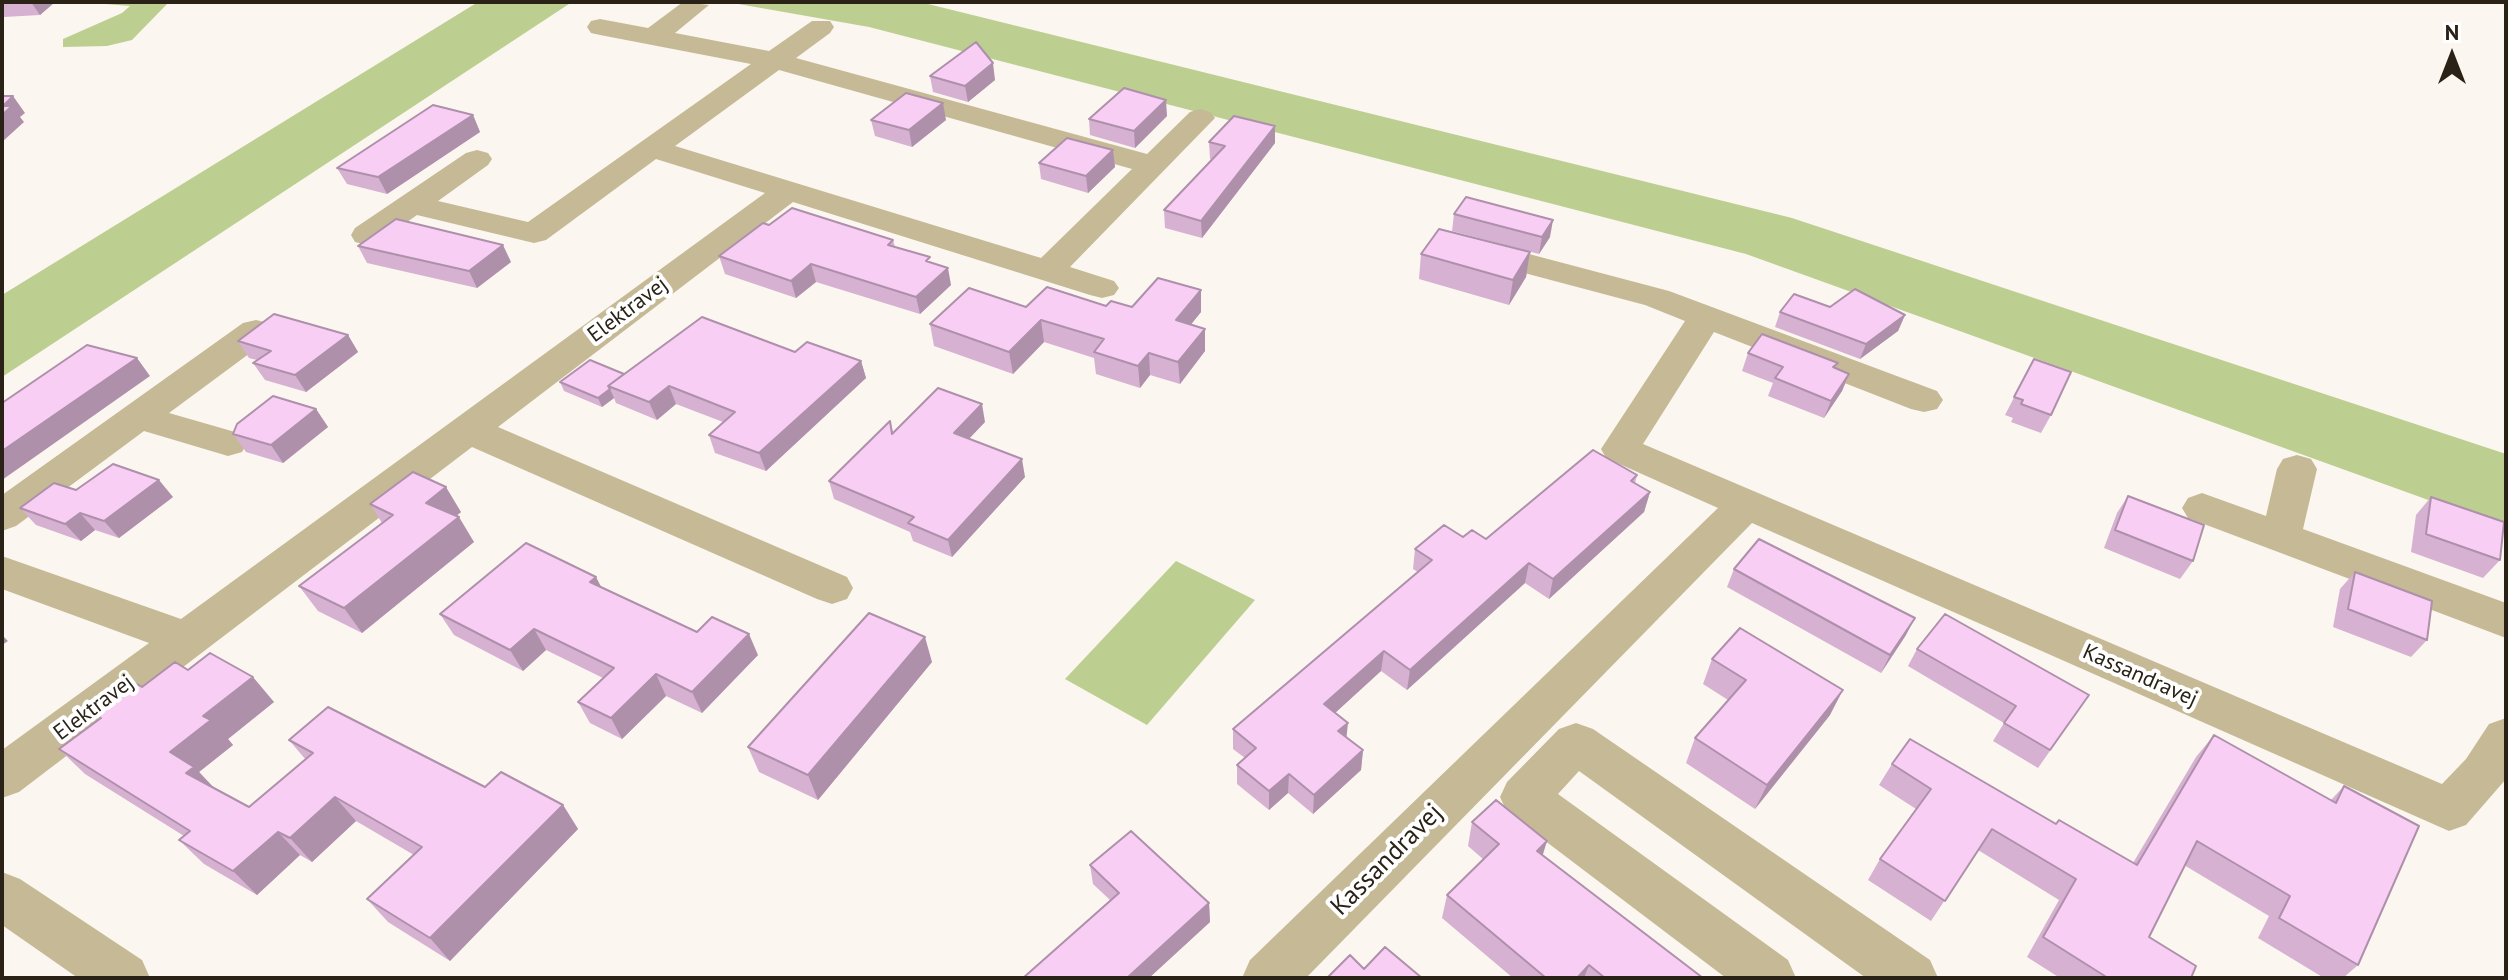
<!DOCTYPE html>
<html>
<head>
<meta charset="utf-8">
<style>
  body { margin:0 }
  #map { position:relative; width:2508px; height:980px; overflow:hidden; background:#fbf6f0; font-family:"PT Sans",sans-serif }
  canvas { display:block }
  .frame { position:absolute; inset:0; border:4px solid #2a2216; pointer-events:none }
  .north { position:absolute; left:2412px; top:16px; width:80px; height:80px; -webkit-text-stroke:6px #fff; paint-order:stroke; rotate:0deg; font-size:22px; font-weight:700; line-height:32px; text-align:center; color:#2a2216 }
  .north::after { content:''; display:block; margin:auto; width:28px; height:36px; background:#2a2216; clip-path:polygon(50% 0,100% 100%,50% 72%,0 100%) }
</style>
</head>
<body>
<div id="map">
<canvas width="2508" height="980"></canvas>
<div class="frame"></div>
<div class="north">N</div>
</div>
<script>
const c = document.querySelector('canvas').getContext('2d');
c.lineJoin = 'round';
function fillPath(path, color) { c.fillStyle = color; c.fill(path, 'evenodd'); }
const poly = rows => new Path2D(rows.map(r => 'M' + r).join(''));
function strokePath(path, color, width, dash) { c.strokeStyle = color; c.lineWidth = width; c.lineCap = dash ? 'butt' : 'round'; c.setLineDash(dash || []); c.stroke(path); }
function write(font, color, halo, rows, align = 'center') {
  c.font = font + ' "PT Sans",sans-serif'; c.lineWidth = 8; c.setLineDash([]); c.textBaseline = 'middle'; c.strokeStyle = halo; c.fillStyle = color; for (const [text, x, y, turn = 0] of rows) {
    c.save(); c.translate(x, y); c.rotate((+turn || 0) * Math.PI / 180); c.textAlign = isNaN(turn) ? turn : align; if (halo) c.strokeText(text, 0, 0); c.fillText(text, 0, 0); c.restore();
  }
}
fillPath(poly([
  [108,2,169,2,132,40,107,46,63,47,63,39,122,13,130,6,105,4],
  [478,2,572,2,2,377,2,295],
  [727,2,920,2,1792,218,2506,454,2506,528,1746,254,869,27],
  [1176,561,1255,600,1147,725,1065,679]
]), '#bccf91');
fillPath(poly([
  [683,2,709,5,675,33,769,51,812,21,830,21,834,27,830,33,796,58,1147,154,1190,112,1200,109,1210,112,1215,118,1070,267,1114,281,1119,288,1114,295,1102,298,1090,295,793,202,498,427,847,577,853,588,847,599,832,604,817,599,472,447,19,792,2,798,2,750,149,643,2,589,2,556,181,619,765,193,656,159,546,240,534,243,417,215,379,242,367,245,355,242,351,235,355,228,466,153,477,150,488,153,492,159,488,165,438,201,528,222,751,64,600,35,591,33,587,27,591,21,600,19,648,28,683,2],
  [779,70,1132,169,1041,258,675,146,779,70],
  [1476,240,1669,291,1937,391,1943,400,1937,409,1924,412,1911,409,1714,332,1643,444,2442,784,2466,759,2489,724,2506,718,2506,779,2466,825,2449,831,1752,523,1306,978,1242,978,1250,960,1718,508,1606,458,1601,449,1685,321,1645,305,1464,257,1459,250,1464,243,1476,240],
  [256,320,269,323,274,331,269,339,169,413,242,434,247,443,242,452,228,456,144,431,16,526,2,531,2,495,243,323,256,320],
  [2297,455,2311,459,2317,469,2303,529,2506,603,2506,638,2188,518,2182,508,2188,498,2202,493,2266,516,2277,469,2283,459,2297,455],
  [1576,723,1593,729,1930,960,1938,978,1866,978,1579,771,1558,794,1788,960,1796,978,1726,978,1507,812,1500,797,1507,782,1559,729,1576,723],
  [2,872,20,879,142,960,150,978,78,978,2,925,2,872]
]), '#c5ba95');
fillPath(poly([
  [2,2,55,2,40,15,4,17,2,18],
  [930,76,995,80,968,102,933,92],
  [473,115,480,132,387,194,347,184,337,168],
  [1167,116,1135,148,1090,135,1089,119],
  [871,120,946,120,912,147,875,136],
  [1209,142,1275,143,1202,238,1165,228,1164,210,1212,160,1210,159],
  [1113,150,1115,167,1088,193,1041,179,1039,163],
  [1454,214,1550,237,1539,254,1452,231],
  [769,225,893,240,895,247,931,263,951,285,920,314,816,282,796,298,725,274,719,256],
  [358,246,511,262,477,288,367,263],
  [1530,252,1526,277,1509,305,1419,279,1421,254],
  [1201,290,1201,312,1191,324,1205,351,1180,384,1150,375,1140,388,1096,374,1094,358,1044,342,1013,374,934,346,930,324,1026,307,1106,306,1132,307],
  [1830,307,1905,315,1898,331,1860,359,1775,327,1780,312],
  [348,335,358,352,306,392,265,380,253,363,257,360,249,358,238,341],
  [795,352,861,361,866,378,766,471,715,453,709,435,723,422,676,404,657,420,616,403,614,398,602,407,564,391,560,382],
  [1748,353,1836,369,1849,374,1842,391,1824,418,1768,396,1773,383,1742,371],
  [2034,359,2051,415,2041,433,2011,422,2013,418,2005,415],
  [316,409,328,427,283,463,246,452,233,434],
  [890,421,893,432,985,422,969,439,1025,477,952,557,913,541,910,532,834,499,829,481],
  [1637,475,1635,483,1650,492,1644,512,1549,599,1525,583,1407,690,1381,671,1335,713,1347,738,1363,750,1361,770,1313,814,1288,793,1269,810,1237,784,1237,765,1245,758,1233,749,1233,729,1418,572,1413,569,1415,549,1463,537,1486,539],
  [76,490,173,497,119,538,95,530,81,541,36,525,20,508],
  [2128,496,2193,561,2180,579,2104,548,2117,513],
  [2431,497,2500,560,2483,578,2411,552,2416,515],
  [370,504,461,512,456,516,474,542,362,633,318,611,299,586,382,523],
  [1734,569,1906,635,1881,673,1727,587],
  [2355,572,2427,640,2411,657,2333,627,2340,589],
  [602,587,697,632,758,655,702,713,666,696,622,739,590,723,578,702,603,678,546,650,523,671,454,635,440,614],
  [1917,649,2089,695,2038,768,1993,741,2004,723,1908,666],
  [1712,659,1830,715,1755,809,1686,763,1695,738,1728,700,1703,684],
  [932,662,818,800,759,772,748,747],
  [188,670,274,702,228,739,233,745,199,772,215,789,249,807,306,760,289,740,563,805,578,829,450,961,388,922,367,899,414,855,356,821,312,862,300,855,257,895,204,864,179,840,184,836,85,774,59,749,100,719,96,715,142,687],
  [2214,735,2331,800,2344,786,2358,965,2343,978,2324,978,2258,938,2269,916,2184,865,2149,937,2191,978,2060,978,2027,957,2059,900,1978,850,1931,921,1868,880,1880,859,1916,809,1879,785,1892,764,2056,824,2133,863,2196,757],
  [1472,822,1542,855,1703,978,1513,978,1442,918,1447,895,1483,859,1468,846],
  [1090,865,1209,903,1210,922,1149,978,1023,978,1110,900,1093,884]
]), '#d6b1d2');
fillPath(poly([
  [31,2,55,2,40,15],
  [993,63,995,80,968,102,965,86],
  [13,96,25,113,20,117,24,122,2,142,2,102],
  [1166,100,1167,116,1135,148,1134,131],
  [943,103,946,120,912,147,909,130],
  [473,115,480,132,387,194,378,177],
  [1275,126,1275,143,1202,238,1201,221],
  [1113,150,1115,167,1088,193,1086,176],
  [1553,220,1550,237,1539,254,1542,237],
  [503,245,511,262,477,288,469,271],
  [1530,252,1526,277,1509,305,1513,280],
  [811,264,816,282,796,298,791,281],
  [948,268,951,285,920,314,916,297],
  [1201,290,1201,312,1177,342,1176,320],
  [1905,315,1898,331,1860,359,1866,344],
  [1041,320,1044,342,1013,374,1009,352],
  [1205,329,1205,351,1180,384,1178,362],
  [348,335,358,352,306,392,295,375],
  [1149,353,1150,375,1140,388,1138,366],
  [137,358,150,376,2,480,2,451],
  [861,361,866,378,766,471,759,453],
  [1849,374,1842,391,1824,418,1831,401],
  [669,386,676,404,657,420,649,402],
  [610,389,614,398,602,407,598,398],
  [982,404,985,422,957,451,954,433],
  [316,409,328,427,283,463,271,445],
  [1022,459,1025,477,952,557,948,540],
  [159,480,173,497,119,538,104,521],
  [446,487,461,512,441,528,426,503],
  [1650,492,1644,512,1549,599,1553,579],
  [80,513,95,530,81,541,65,524],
  [459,517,474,542,362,633,344,608],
  [1529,563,1525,583,1407,690,1410,670],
  [596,577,607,598,590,582],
  [1915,618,1906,635,1881,673,1890,655],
  [534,629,546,650,523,671,510,650],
  [749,634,758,655,702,713,692,692],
  [2,635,8,641,2,645],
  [925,637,932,662,818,800,808,775],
  [1384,651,1381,671,1323,724,1324,704],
  [656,674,666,696,622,739,611,718],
  [253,677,274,702,228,739,233,745,199,772,217,791,186,773,170,752,203,716],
  [1843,690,1830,715,1755,809,1767,785],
  [1348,723,1346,742,1338,731],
  [1363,750,1361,770,1313,814,1314,795],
  [1289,774,1288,793,1269,810,1269,791],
  [335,797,356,821,312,862,290,838],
  [563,805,578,829,450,961,430,938],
  [278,832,300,855,257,895,233,871],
  [1547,841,1540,864,1537,851],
  [1209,903,1210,922,1149,978,1127,978],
  [1589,965,1584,978,1577,978]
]), '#ae90ab');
const building = poly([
  [976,42,993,63,965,86,930,76,976,42],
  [1124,88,1166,100,1134,131,1089,119,1124,88],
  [906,93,943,103,909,130,871,120,906,93],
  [2,96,13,96,3,106,12,106,2,115,2,96],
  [433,105,473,115,378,177,337,168,433,105],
  [1234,116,1275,126,1201,221,1164,210,1225,146,1209,142,1234,116],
  [1067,138,1113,150,1086,176,1039,163,1067,138],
  [1466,197,1553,220,1542,237,1454,214,1466,197],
  [792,208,893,240,888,245,930,257,926,261,948,268,916,297,811,264,791,281,719,256,763,223,769,225,792,208],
  [396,219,503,245,469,271,358,246,396,219],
  [1439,229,1530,252,1513,280,1421,254,1439,229],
  [1158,278,1201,290,1176,320,1205,329,1178,362,1149,353,1138,366,1094,352,1104,339,1041,320,1009,352,930,324,969,288,1026,307,1047,287,1106,306,1111,301,1132,307,1158,278],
  [1855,289,1905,315,1866,344,1780,312,1794,294,1830,307,1855,289],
  [274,314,348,335,295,375,253,363,271,351,238,341,274,314],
  [702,317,795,352,807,342,861,361,759,453,709,435,735,412,669,386,649,402,608,386,702,317],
  [1762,334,1838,363,1833,367,1849,374,1831,401,1775,378,1783,367,1748,353,1762,334],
  [87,345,137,358,2,451,2,403,87,345],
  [2034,359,2071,372,2051,415,2021,404,2023,400,2014,397,2034,359],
  [590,360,624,374,608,386,610,389,598,398,560,382,590,360],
  [938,388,982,404,954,433,1022,459,948,540,908,523,914,517,829,481,890,421,892,434,938,388],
  [273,396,316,409,271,445,233,434,237,424,273,396],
  [1593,450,1637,475,1631,481,1650,492,1553,579,1529,563,1410,670,1384,651,1324,704,1348,723,1338,731,1363,750,1314,795,1289,774,1269,791,1237,765,1256,748,1233,729,1432,560,1415,549,1444,525,1463,537,1472,530,1486,539,1593,450],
  [113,464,159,480,104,521,80,513,65,524,20,508,54,483,76,490,113,464],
  [413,472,446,487,426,503,459,517,344,608,299,586,393,515,370,504,413,472],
  [2128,496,2204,525,2193,561,2115,530,2128,496],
  [2431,497,2504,522,2500,560,2426,534,2431,497],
  [1759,539,1915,618,1890,655,1734,569,1759,539],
  [526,543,596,577,590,582,697,632,712,617,749,634,692,692,656,674,611,718,578,702,614,668,534,629,510,650,440,614,526,543],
  [2355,572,2432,601,2427,640,2348,609,2355,572],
  [869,613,925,637,808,775,748,747,869,613],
  [1945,614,2089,695,2050,750,2004,723,2016,706,1917,649,1945,614],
  [1740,628,1843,690,1767,785,1695,738,1746,680,1712,659,1740,628],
  [210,653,253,677,203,716,211,720,170,752,194,767,186,773,249,807,313,753,289,740,328,707,485,787,501,772,563,805,430,938,367,899,422,847,335,797,290,838,278,832,233,871,179,840,190,831,59,749,101,718,96,715,137,684,142,687,175,662,188,670,210,653],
  [2214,735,2336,803,2344,786,2419,826,2358,965,2279,918,2290,896,2197,841,2149,937,2196,966,2191,978,2108,978,2043,937,2076,879,1992,829,1945,901,1880,859,1931,789,1892,764,1910,739,2056,824,2059,820,2137,865,2214,735],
  [1496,800,1547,841,1537,851,1703,978,1605,978,1589,965,1577,978,1546,978,1447,895,1499,844,1472,822,1496,800],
  [1131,831,1209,903,1127,978,1023,978,1119,893,1090,865,1131,831],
  [1385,947,1422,978,1327,978,1350,955,1364,969,1385,947]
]);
fillPath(building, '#f9cef4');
strokePath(building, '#ae90ab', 2);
write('22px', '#2a2216', '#fff', [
  ["Elektravej",628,310,-37],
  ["Kassandravej",2140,676,24],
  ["Elektravej",94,708,-37]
]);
write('26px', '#2a2216', '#fff', [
  ["Kassandravej",1387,860,-45]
]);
</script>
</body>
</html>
